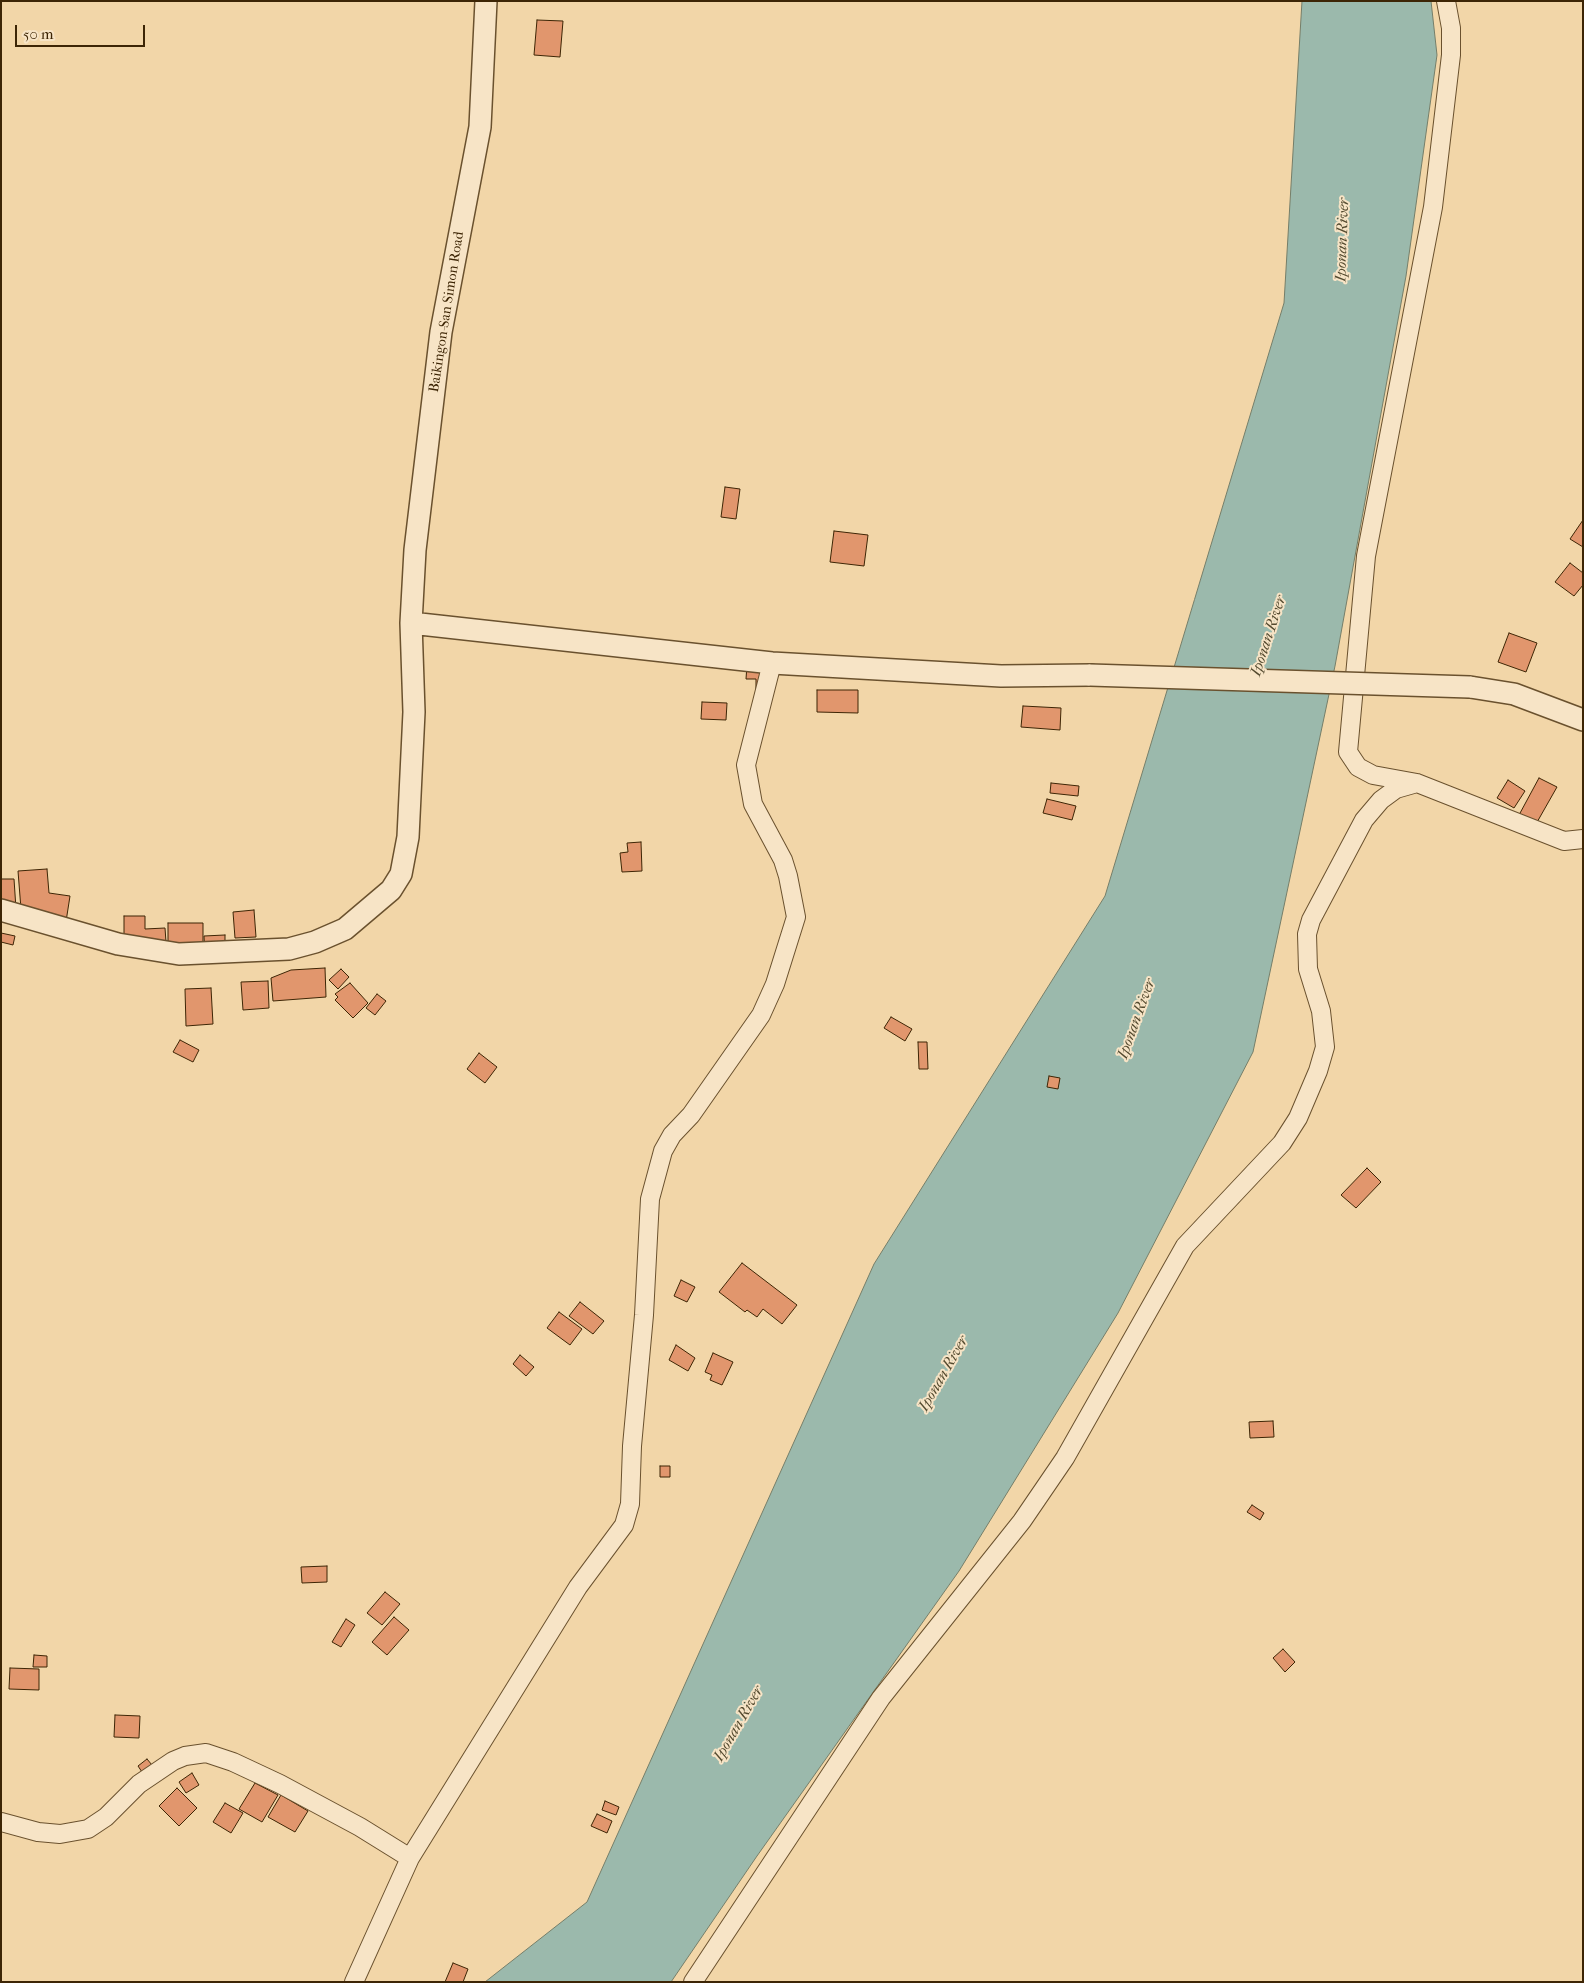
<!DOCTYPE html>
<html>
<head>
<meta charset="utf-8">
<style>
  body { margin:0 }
  #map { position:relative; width:1584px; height:1983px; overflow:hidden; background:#f2d6a8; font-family:"IM FELL French Canon",serif }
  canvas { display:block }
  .frame { position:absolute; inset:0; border:2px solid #3d2505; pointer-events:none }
  .scale { position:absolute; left:15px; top:25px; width:130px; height:22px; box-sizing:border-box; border:2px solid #3d2505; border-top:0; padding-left:6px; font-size:15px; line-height:18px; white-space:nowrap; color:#3d2505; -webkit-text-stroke:4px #f7e4c6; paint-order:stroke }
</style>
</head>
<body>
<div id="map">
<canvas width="1584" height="1983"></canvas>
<div class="frame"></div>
<div class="scale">50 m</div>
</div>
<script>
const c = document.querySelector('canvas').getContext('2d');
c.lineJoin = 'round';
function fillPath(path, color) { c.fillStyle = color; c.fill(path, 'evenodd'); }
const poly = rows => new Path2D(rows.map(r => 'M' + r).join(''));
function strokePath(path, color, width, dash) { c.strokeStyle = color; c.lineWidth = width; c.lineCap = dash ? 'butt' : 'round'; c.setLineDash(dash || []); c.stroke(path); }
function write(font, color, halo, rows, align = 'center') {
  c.font = font + ' "IM FELL French Canon",serif'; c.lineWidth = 4; c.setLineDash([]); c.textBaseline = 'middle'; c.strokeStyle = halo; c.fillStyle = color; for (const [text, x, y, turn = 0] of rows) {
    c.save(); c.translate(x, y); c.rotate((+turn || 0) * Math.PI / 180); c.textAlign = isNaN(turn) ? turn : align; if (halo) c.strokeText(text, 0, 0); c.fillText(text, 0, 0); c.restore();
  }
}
const water = poly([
  [1302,1,1431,1,1437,55,1406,276,1335,666,1253,1052,1118,1313,959,1571,757,1856,671,1982,485,1982,587,1902,874,1264,1105,896,1284,303,1302,1]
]);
fillPath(water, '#9bb9ac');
strokePath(water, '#757e69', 1);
const building = poly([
  [537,20,563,21,560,57,534,55,537,20],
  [725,487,740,489,736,519,721,517,725,487],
  [1583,520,1583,547,1570,539,1583,520],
  [834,531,868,535,864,566,830,562,834,531],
  [1570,563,1583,573,1583,585,1574,596,1555,582,1570,563],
  [1509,633,1537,643,1526,672,1498,662,1509,633],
  [747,665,775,667,756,695,756,679,746,679,747,665],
  [817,690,858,690,858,713,817,712,817,690],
  [702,702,727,703,726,720,701,719,702,702],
  [1023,706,1061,708,1060,730,1021,727,1023,706],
  [1539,778,1557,787,1536,824,1519,815,1539,778],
  [1508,780,1525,791,1514,808,1497,798,1508,780],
  [1051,783,1079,786,1078,796,1050,793,1051,783],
  [1047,799,1076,806,1072,820,1043,813,1047,799],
  [641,842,642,871,622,872,620,853,628,852,627,843,641,842],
  [47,869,49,893,70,896,65,928,22,922,18,871,47,869],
  [1,879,14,879,16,909,1,910,1,879],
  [254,910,256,937,235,938,233,912,254,910],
  [124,916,145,916,145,929,165,928,166,942,124,943,124,916],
  [168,923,203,923,203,950,168,950,168,923],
  [1,933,15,936,13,945,1,942,1,933],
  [225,935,225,954,205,955,204,936,225,935],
  [325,968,326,997,273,1001,271,978,291,970,325,968],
  [341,969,349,977,338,989,329,980,341,969],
  [268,981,269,1008,243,1010,241,982,268,981],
  [350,983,368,1003,353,1018,335,1000,338,997,335,994,350,983],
  [211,988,213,1024,186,1026,185,989,211,988],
  [377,994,386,1001,375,1015,366,1008,377,994],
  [891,1017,912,1029,905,1041,884,1028,891,1017],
  [180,1040,199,1050,193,1062,173,1052,180,1040],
  [918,1042,927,1042,928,1069,919,1069,918,1042],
  [479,1053,497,1067,485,1083,467,1069,479,1053],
  [1049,1076,1060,1078,1058,1089,1047,1087,1049,1076],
  [1367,1168,1381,1182,1356,1208,1341,1195,1367,1168],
  [742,1263,797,1305,782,1324,763,1309,757,1317,747,1310,745,1312,719,1292,742,1263],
  [681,1280,695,1287,687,1302,674,1296,681,1280],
  [580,1302,604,1321,593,1334,569,1316,580,1302],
  [559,1312,582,1329,570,1345,547,1328,559,1312],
  [676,1345,695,1358,688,1371,669,1360,676,1345],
  [713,1353,733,1362,722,1385,710,1380,712,1375,705,1372,713,1353],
  [520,1355,534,1367,526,1376,513,1364,520,1355],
  [1273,1421,1274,1437,1250,1438,1249,1422,1273,1421],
  [660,1466,670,1466,670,1477,660,1477,660,1466],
  [1252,1505,1264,1513,1260,1520,1247,1512,1252,1505],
  [327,1566,327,1582,302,1583,301,1567,327,1566],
  [385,1592,400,1604,382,1625,367,1613,385,1592],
  [394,1617,409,1630,387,1655,372,1642,394,1617],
  [346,1619,355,1625,341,1647,332,1642,346,1619],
  [1283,1649,1295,1662,1285,1672,1273,1658,1283,1649],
  [34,1655,47,1656,47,1667,33,1667,34,1655],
  [10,1668,39,1669,39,1690,9,1689,10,1668],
  [115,1715,140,1716,139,1738,114,1737,115,1715],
  [147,1759,152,1765,142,1772,138,1766,147,1759],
  [192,1773,199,1785,186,1793,179,1782,192,1773],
  [255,1783,278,1795,262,1822,239,1809,255,1783],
  [177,1788,197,1808,179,1826,159,1806,177,1788],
  [281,1795,308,1811,295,1832,268,1817,281,1795],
  [605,1801,619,1807,616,1815,602,1810,605,1801],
  [225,1803,243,1813,231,1833,213,1822,225,1803],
  [597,1814,612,1821,607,1833,591,1826,597,1814],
  [453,1963,468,1969,463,1982,445,1982,453,1963]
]);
fillPath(building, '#e1966d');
strokePath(building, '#3d2505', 1);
const minor = poly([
  [1446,1,1451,28,1451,55,1433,207,1366,556,1348,752,1358,767,1373,775,1417,783,1564,841,1583,839],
  [1,1822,38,1832,60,1834,88,1829,106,1817,139,1784,173,1761,185,1756,206,1753,233,1762,280,1784,360,1827,410,1858],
  [354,1982,410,1858,578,1587,624,1525,630,1504,632,1446,644,1315,650,1199,663,1151,672,1135,691,1115,761,1015,775,984,796,917,788,876,783,860,753,804,746,765,772,663],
  [693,1982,881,1698,1022,1521,1065,1458,1185,1246,1282,1143,1298,1118,1318,1071,1325,1047,1321,1011,1308,969,1307,934,1311,920,1364,820,1381,800,1396,789,1417,783]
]);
const tertiary = poly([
  [411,623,415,550,441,332,480,127,486,1],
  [1470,687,1514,694,1583,720],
  [1,910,118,944,179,954,289,949,315,942,345,929,391,890,401,874,408,837,414,712,411,623,772,663,1001,676,1090,675]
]);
strokePath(minor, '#6a512e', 20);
strokePath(tertiary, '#6a512e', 24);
strokePath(minor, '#f7e4c6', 18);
strokePath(tertiary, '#f7e4c6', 21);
const tertiaryBridge = poly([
  [1090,675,1470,687]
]);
strokePath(tertiaryBridge, '#6a512e', 24, []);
strokePath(tertiaryBridge, '#f7e4c6', 21);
write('14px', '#3d2505', '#f7e4c6', [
  ["Baikingon-San Simon Road",447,312,-81]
]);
write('italic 15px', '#544a2f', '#f7e4c6', [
  ["Iponan River",1343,240,-88],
  ["Iponan River",1269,636,-72],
  ["Iponan River",1137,1019,-70],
  ["Iponan River",944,1374,-60],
  ["Iponan River",739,1724,-60]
]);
</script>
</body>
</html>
